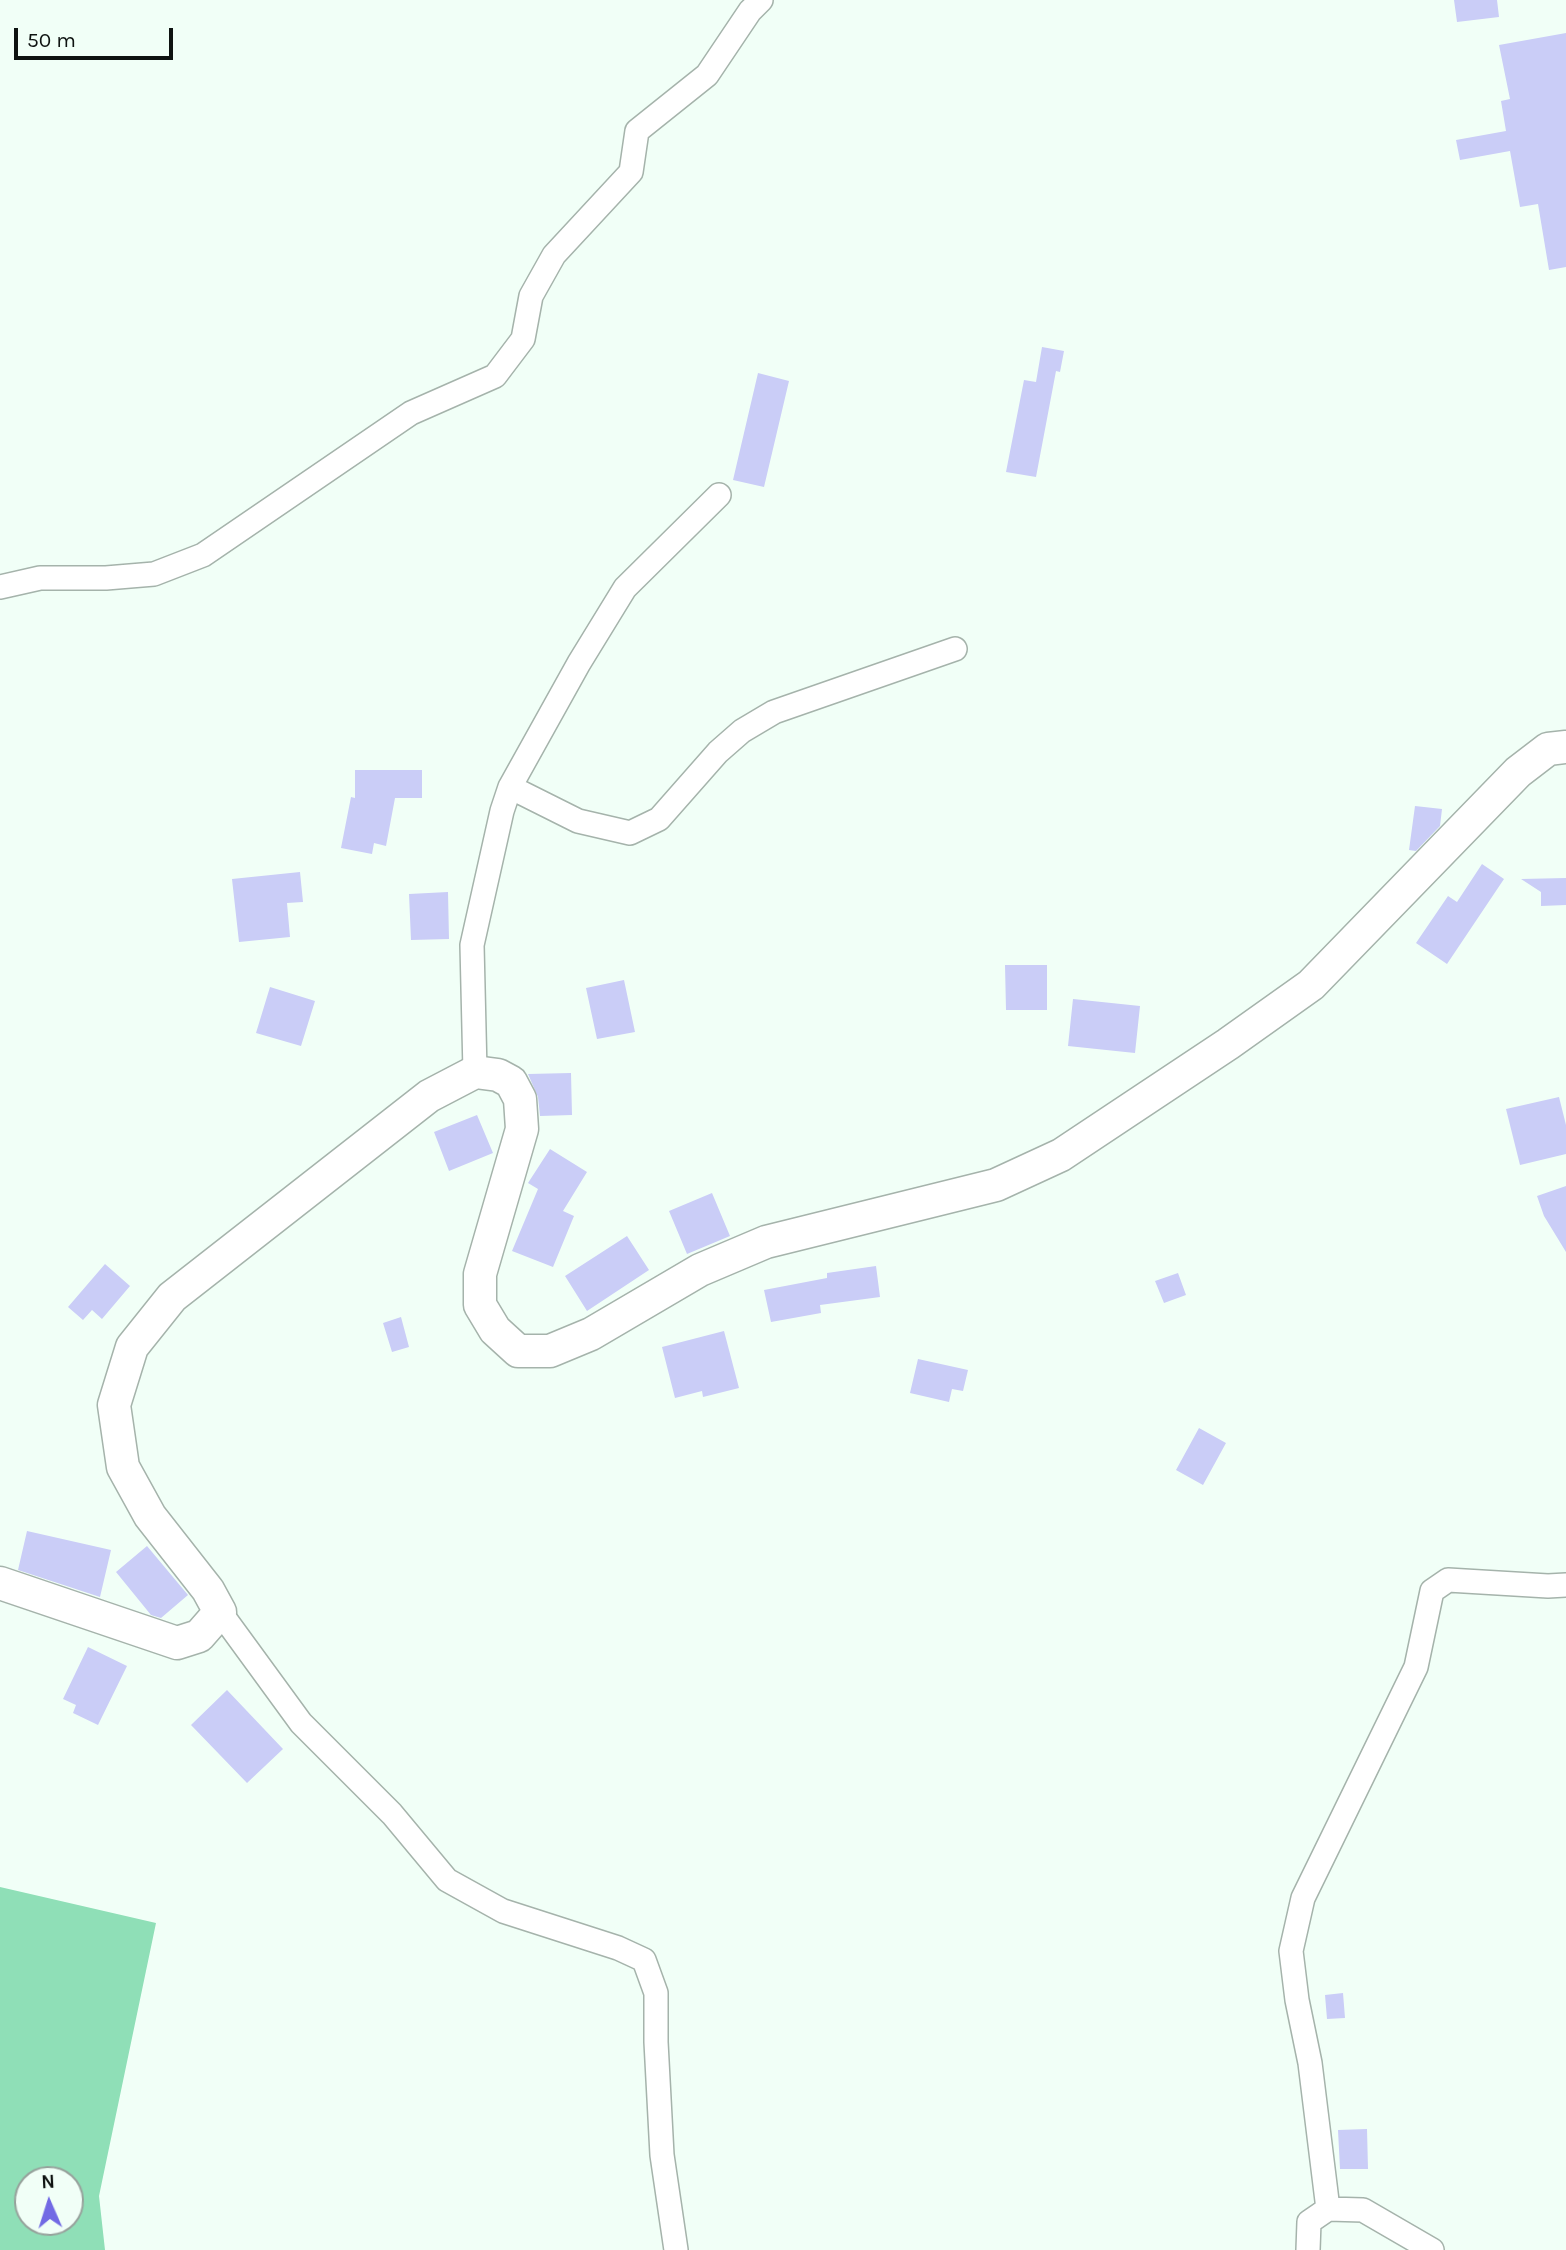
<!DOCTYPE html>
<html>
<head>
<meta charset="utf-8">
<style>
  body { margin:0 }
  #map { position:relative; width:1566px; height:2250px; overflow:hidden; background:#f1fff7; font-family:Karla,sans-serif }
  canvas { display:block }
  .north { position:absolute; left:14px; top:2166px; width:70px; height:70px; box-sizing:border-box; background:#f1fff7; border:2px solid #96a19b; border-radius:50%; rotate:357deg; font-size:19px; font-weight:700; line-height:28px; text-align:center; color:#0e1311 }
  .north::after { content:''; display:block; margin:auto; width:24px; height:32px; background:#726ae4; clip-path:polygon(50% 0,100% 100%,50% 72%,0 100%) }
  .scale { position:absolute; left:14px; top:28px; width:159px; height:32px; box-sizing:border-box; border:4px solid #0e1311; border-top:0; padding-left:9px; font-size:21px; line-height:24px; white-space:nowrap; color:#0e1311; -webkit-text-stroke:5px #f1fff7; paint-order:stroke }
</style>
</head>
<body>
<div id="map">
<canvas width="1566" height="2250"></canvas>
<div class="north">N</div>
<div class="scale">50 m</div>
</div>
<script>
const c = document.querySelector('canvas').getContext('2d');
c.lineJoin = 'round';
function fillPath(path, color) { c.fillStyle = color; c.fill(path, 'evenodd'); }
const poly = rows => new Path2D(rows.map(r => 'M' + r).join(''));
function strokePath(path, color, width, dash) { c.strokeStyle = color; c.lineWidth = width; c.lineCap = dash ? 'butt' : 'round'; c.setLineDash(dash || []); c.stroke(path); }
fillPath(poly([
  [0,1887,156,1923,99,2196,105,2250,0,2250],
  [28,2180,70,2180,70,2222,28,2222]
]), '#8fdfb7');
fillPath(poly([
  [1454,0,1497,0,1499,17,1457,22],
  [1566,33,1566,267,1549,270,1538,204,1520,207,1510,151,1460,160,1456,140,1506,131,1501,101,1510,99,1499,45],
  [1042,347,1064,351,1060,372,1056,371,1036,477,1006,472,1024,380,1036,382],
  [758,373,789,381,764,487,733,480],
  [355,770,422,770,422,798,395,798,386,846,374,843,372,854,341,848,351,797,355,798],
  [1415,806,1442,809,1440,826,1416,851,1409,850],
  [1482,864,1504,879,1447,964,1416,943,1448,896,1457,902],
  [300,872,303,902,287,903,290,937,239,942,232,879],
  [1566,878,1566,905,1541,906,1541,892,1521,879],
  [448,892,449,939,411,940,409,894],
  [1005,965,1047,965,1047,1010,1006,1010],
  [624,980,635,1032,597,1039,586,988],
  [270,987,315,1001,301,1046,256,1033],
  [1073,999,1140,1006,1135,1053,1068,1046],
  [571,1073,572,1115,540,1116,538,1097,528,1074],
  [1559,1097,1566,1125,1566,1154,1520,1165,1506,1109],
  [477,1115,493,1153,449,1171,434,1132],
  [550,1149,587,1172,563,1211,574,1216,553,1267,512,1251,538,1189,528,1183],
  [1566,1186,1566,1252,1544,1216,1537,1196],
  [712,1193,730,1236,687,1254,669,1211],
  [627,1236,649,1270,587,1311,565,1276],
  [105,1264,130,1286,102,1319,92,1310,83,1320,68,1307],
  [876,1266,880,1297,820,1305,821,1313,771,1322,764,1290,827,1278,827,1273],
  [1178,1273,1186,1295,1164,1303,1155,1281],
  [401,1317,409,1347,392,1352,383,1323],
  [724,1331,739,1388,703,1397,702,1391,675,1398,662,1347],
  [918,1359,968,1370,963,1391,952,1389,949,1402,910,1393],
  [1199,1428,1226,1443,1203,1485,1176,1470],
  [27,1531,111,1550,100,1597,18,1570],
  [147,1546,188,1595,161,1618,151,1615,116,1572],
  [88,1647,127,1666,98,1725,73,1713,76,1705,63,1699],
  [227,1690,283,1749,247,1783,191,1725],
  [1343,1993,1345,2018,1327,2019,1325,1995],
  [1367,2129,1368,2169,1340,2169,1338,2130]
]), '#cacdf7');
const street = poly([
  [0,587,40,578,106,578,154,574,203,555,411,413,495,376,523,339,531,296,554,255,631,172,637,131,707,75,750,11,761,0],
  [510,787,578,821,630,833,659,819,718,752,742,731,774,712,955,649],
  [475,1072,472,945,502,811,510,787,579,663,625,588,719,495],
  [220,1612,301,1723,392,1814,447,1880,503,1911,618,1948,644,1960,656,1993,656,2042,662,2155,676,2250],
  [1328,2209,1310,2063,1297,2000,1291,1951,1303,1898,1416,1667,1432,1591,1448,1580,1548,1586,1566,1585],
  [1308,2250,1309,2222,1328,2209,1363,2210,1432,2250]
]);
const secondary = poly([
  [0,1583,177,1643,199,1636,220,1612,208,1590,150,1516,123,1467,114,1405,132,1347,172,1297,429,1096,475,1072,498,1075,511,1082,520,1099,522,1129,480,1274,480,1305,495,1330,518,1351,550,1351,591,1334,700,1270,766,1242,996,1185,1061,1155,1228,1044,1311,985,1518,772,1548,749,1566,747]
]);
strokePath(street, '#a5b3ab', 26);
strokePath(secondary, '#a5b3ab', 35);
strokePath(street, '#fff', 23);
strokePath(secondary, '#fff', 32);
</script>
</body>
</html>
